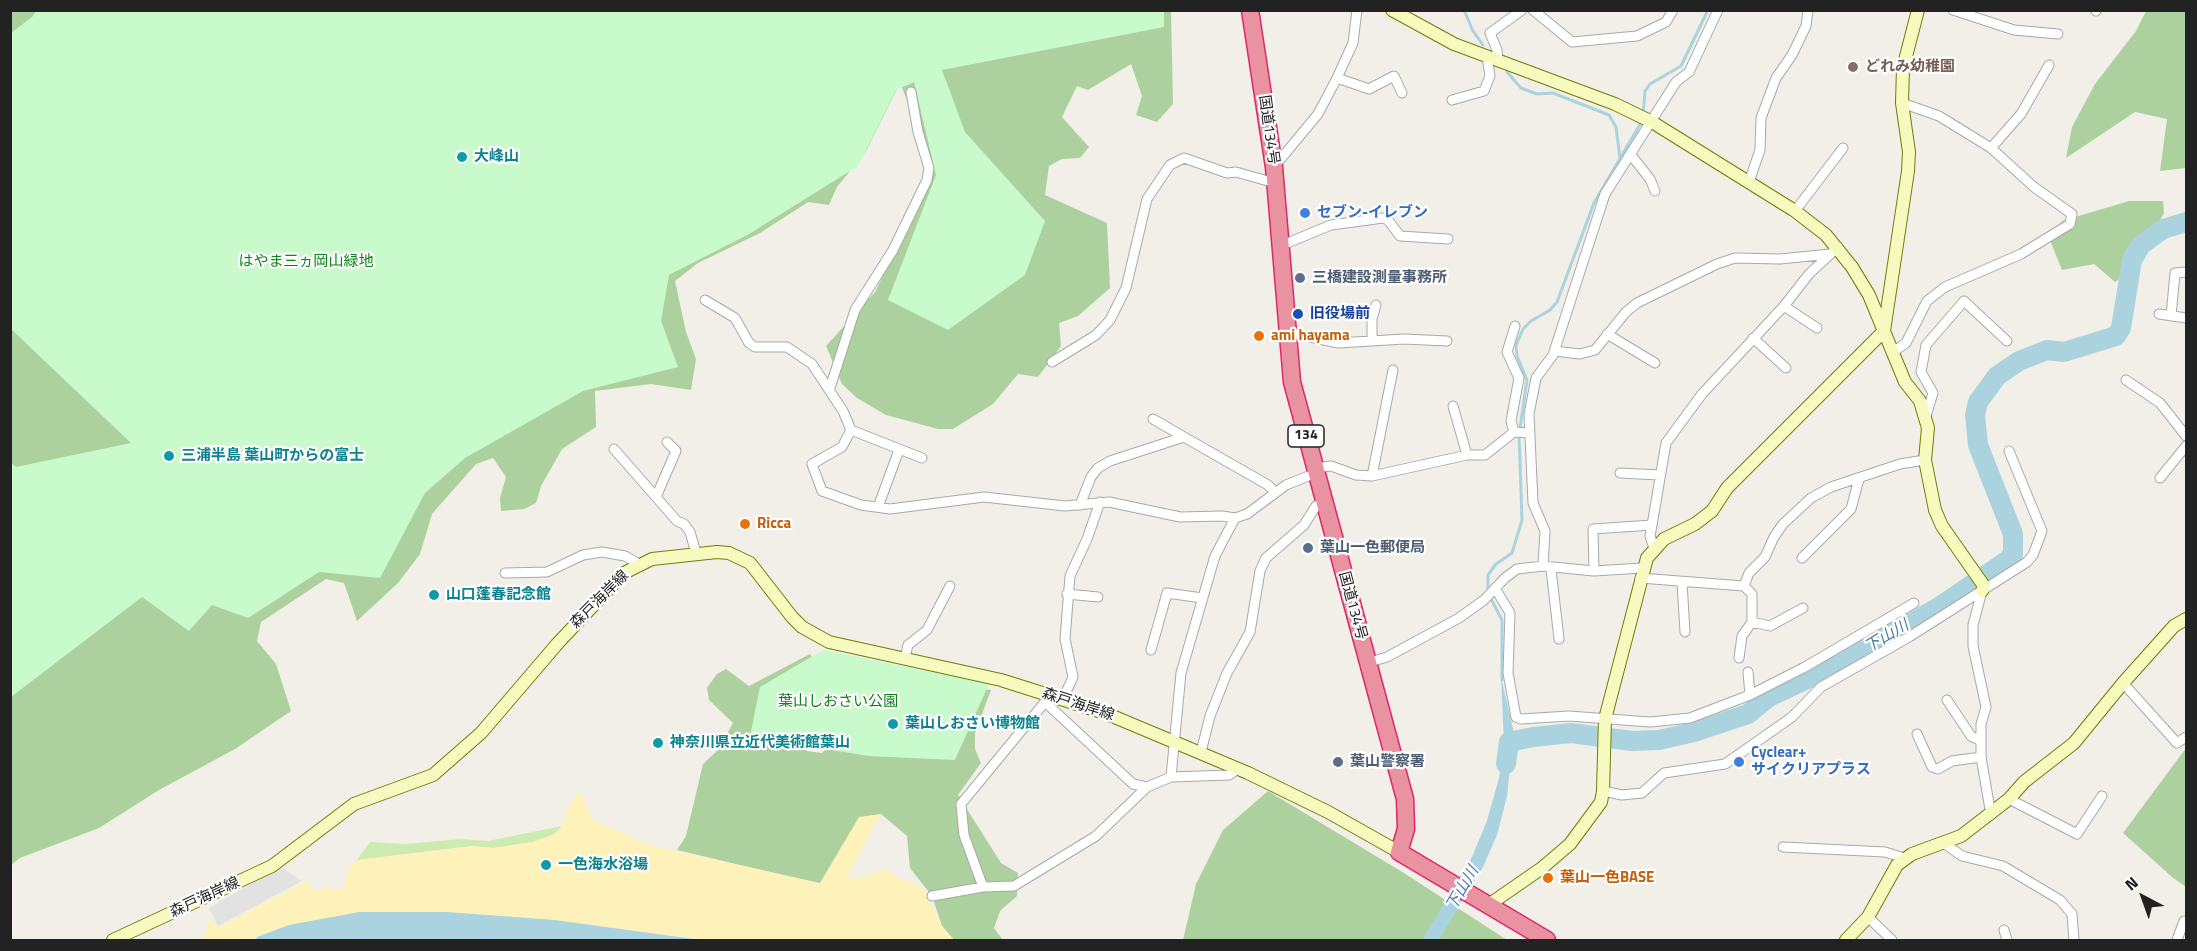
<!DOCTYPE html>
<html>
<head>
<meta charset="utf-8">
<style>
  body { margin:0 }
  #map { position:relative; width:2197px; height:951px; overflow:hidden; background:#f2efe9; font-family:"Titillium Web",sans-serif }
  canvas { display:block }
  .frame { position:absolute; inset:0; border:12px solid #222; pointer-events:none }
  .north { position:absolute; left:2113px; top:867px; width:60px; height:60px; -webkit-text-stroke:4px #fff; paint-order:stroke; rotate:319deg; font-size:16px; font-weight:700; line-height:24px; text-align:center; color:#222 }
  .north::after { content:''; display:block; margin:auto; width:21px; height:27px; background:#222; clip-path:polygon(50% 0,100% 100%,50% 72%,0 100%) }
</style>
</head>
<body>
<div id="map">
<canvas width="2197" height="951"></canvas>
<div class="frame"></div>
<div class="north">N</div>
</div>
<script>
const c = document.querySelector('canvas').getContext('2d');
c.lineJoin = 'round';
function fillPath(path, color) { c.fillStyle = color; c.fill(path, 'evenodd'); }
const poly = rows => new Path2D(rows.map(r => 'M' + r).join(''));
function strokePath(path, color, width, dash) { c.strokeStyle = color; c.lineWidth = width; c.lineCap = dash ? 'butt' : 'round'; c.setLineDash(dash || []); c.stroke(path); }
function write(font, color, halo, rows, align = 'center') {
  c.font = font + ' "Titillium Web","Noto Sans JP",sans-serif'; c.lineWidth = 4.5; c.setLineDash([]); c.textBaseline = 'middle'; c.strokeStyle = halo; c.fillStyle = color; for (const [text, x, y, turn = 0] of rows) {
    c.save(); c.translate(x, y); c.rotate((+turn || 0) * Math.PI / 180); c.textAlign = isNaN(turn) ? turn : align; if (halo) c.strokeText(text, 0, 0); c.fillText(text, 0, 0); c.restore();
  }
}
fillPath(poly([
  [562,826,555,834,533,842,493,848,473,846,357,860,370,842,406,844,461,839,488,841]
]), '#cdebb0');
fillPath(poly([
  [11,11,1171,11,1173,104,1157,122,1136,115,1142,96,1131,64,1088,90,1077,86,1062,117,1089,147,1080,158,1062,159,1049,166,1045,195,1107,223,1110,288,1078,316,1059,323,1061,346,1038,377,1018,374,993,404,953,429,938,429,886,415,857,398,842,384,826,346,875,292,915,210,925,176,914,117,900,83,866,151,837,187,829,205,808,202,760,233,698,263,675,281,686,332,696,359,691,390,651,384,595,391,596,427,562,449,541,486,536,503,524,509,501,511,500,498,506,477,493,458,476,464,432,514,420,554,398,583,357,621,344,583,326,579,261,622,257,641,276,664,291,711,235,749,159,790,99,828,20,858,11,865],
  [2146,11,2186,11,2186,168,2160,171,2167,119,2135,112,2066,158,2072,127,2095,84,2136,31],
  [2129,201,2163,201,2164,213,2135,265,2126,275,2115,282,2094,264,2062,270,2049,238,2062,221],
  [810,654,820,669,793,732,807,751,822,753,834,742,947,685,991,690,975,733,975,749,981,763,958,795,1001,863,1018,873,1017,896,1000,911,994,928,1003,940,954,940,942,926,932,896,910,868,907,836,881,814,859,818,820,884,677,850,686,836,703,764,719,749,733,723,709,700,707,688,717,674,726,669,749,686],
  [2186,748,2186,887,2172,877,2123,833],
  [1268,791,1404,873,1507,940,1183,940,1196,884,1223,830]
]), '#add19e');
fillPath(poly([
  [577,793,582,795,592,819,649,845,820,883,859,817,881,814,847,877,855,879,886,869,901,880,912,881,923,888,942,926,954,940,701,940,678,935,289,925,246,940,203,940,209,922,213,920,218,928,306,881,314,890,328,887,339,890,345,885,347,870,357,860,473,846,493,848,533,842,555,834,562,826,568,807]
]), '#fff1ba');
fillPath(poly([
  [36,11,1164,10,1164,27,942,70,965,132,1045,221,1025,275,948,330,888,300,936,175,914,82,896,90,858,166,749,234,669,275,661,321,678,367,583,391,465,458,425,493,380,578,319,572,248,618,212,605,189,631,142,597,11,697,11,463,16,467,131,443,11,329,11,33,32,17],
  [823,650,989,684,955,760,868,756,750,736,760,687]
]), '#c8facc');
fillPath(poly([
  [281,867,302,881,218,926,209,908]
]), '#e2e2e2');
fillPath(poly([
  [1501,677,1514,733,1507,796,1497,835,1483,867,1439,940,1422,940,1472,857,1487,821,1499,778,1504,743],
  [359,912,447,912,555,920,701,940,256,940,257,937,289,925]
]), '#aad3df');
strokePath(poly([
  [1464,10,1473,31,1483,45],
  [1507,72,1521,88,1537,94,1553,93,1609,115,1616,127,1620,158],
  [1643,115,1645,91,1650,84,1681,66,1708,10],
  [1488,591,1488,575,1496,564,1512,553,1522,520,1519,435,1527,380,1517,356,1516,345,1523,329,1531,321,1550,310,1557,302,1594,203,1642,121],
  [1490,597,1502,620,1502,680]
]), '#aad3df', 3);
strokePath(poly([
  [1506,764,1509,742,1533,737,1571,733,1632,741,1659,740,1694,732,1748,714,1769,697,1839,664,1939,607,2008,560,2013,554,2013,534,1978,445,1975,415,1978,402,1997,376,2019,361,2047,350,2064,352,2116,336,2121,328,2132,260,2141,245,2163,229,2186,222]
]), '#aad3df', 20);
const street = poly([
  [1533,10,1572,42,1637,36,1666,22,1673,10],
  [1953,10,2014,30,2058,34],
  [2096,11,2096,10],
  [1498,61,1497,50,1490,33,1522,10],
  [1337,78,1369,89,1394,76,1402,93],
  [1452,100,1484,91,1490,76,1487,57],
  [1991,148,2021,114,2049,65],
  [1631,155,1650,179,1655,191],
  [1274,167,1318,114,1337,78,1353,43,1357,10],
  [1749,182,1760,150,1761,118,1776,78,1792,55,1806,26,1808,10],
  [1795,211,1843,148],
  [1280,246,1331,225,1383,218,1388,220,1400,236,1448,239],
  [705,300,735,318,749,343,755,347,787,347,812,364,843,411,851,430,922,458],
  [1784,306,1817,328],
  [2159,314,2186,318],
  [2171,316,2175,273,2186,272],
  [1287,332,1338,343,1404,339,1447,341],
  [1607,334,1655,363],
  [1753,338,1786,368],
  [1372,341,1372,319,1376,305],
  [1554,351,1580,354,1595,350,1626,312,1637,303,1717,264,1735,258,1780,259,1830,254],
  [1893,352,1906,343,1927,301,1945,287,2021,254,2070,224,2072,214,2034,187,1991,148,1939,116,1902,103],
  [1052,362,1096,335,1110,320,1126,288,1147,199,1170,165,1184,158,1227,173,1236,172,1275,183],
  [2126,380,2160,403,2186,436],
  [830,388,855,310,893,250,927,180,929,168,918,132,911,92],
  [1453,406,1467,455],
  [1926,416,1933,393,1921,372,1926,345,1964,301,2007,341],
  [1153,419,1184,437],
  [851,430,842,447,812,464,822,491,861,505,890,509,984,497,1065,506,1109,502,1180,517,1222,516,1235,518,1247,514,1286,485,1316,473],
  [1514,432,1511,421,1519,378,1507,352,1515,326],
  [614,449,677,521,684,524,690,532,696,553],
  [1315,468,1331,466,1356,475,1372,476,1467,455,1485,455,1514,432,1530,433],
  [1620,473,1660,475],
  [1372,476,1393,370],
  [2160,478,2186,446],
  [656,497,676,451,667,442],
  [1080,505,1091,477,1098,468,1110,461,1184,437,1268,485,1275,492],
  [878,507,899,450],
  [1654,548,1650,536,1652,525,1666,443,1702,394,1784,306,1809,274,1838,247],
  [1802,558,1851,509,1859,479],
  [1543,566,1545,531,1533,503,1529,414,1536,378,1553,355,1605,194,1676,82,1689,72,1718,10],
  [1551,569,1559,639],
  [1594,571,1593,529,1652,525],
  [505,573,547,572,583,555,602,552,625,556,639,564],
  [1640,578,1744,586,1749,573,1765,557,1774,537,1783,524,1811,498,1831,487,1900,464,1925,460],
  [1682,582,1685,632],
  [1495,588,1510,613,1508,673,1516,717,1521,719,1569,716,1650,722,1690,718,1750,695,1805,667,1914,603],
  [1982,591,1973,625,1973,646,1986,707,1981,724,1981,757,1991,815],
  [1067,594,1098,597],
  [1752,622,1770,626,1803,608],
  [1151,650,1167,593,1202,598],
  [905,658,908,645,927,630,950,586],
  [1739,658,1742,636,1752,622,1752,594,1744,586],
  [1367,663,1387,657,1459,618,1484,600,1505,578,1517,569,1543,566,1594,571,1642,568],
  [1748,672,1750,695],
  [2123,683,2177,743,2186,737],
  [1048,695,1045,702,1133,784,1147,787,1171,777,1229,775,1238,769],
  [1063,699,1073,677,1065,639,1070,576,1087,539,1100,502],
  [1947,700,1971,736,1981,741],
  [1917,734,1932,767,1938,769,1952,761,1981,757],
  [1201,752,1210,716,1227,673,1250,632,1260,571,1266,558,1304,525,1316,506,1324,500],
  [1171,777,1181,673,1215,556,1235,518],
  [1603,791,1622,795,1642,793,1664,773,1725,764,1792,717,1821,687,1909,637,2027,562,2033,555,2042,531,2009,451],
  [2009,799,2077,834,2102,796],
  [1945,844,1962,856,2003,866,2060,900,2072,914,2074,940],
  [1783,847,1885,852,1904,858],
  [983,887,964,835,961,804,1045,702],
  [932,896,983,887,1014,886,1096,836,1147,787],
  [1868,917,1892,940],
  [2004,930,2007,940],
  [2177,940,2184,921]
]);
const secondary = poly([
  [1392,10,1454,44,1615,104,1652,122,1795,211,1826,235,1852,267,1869,295,1905,382,1920,401,1928,428,1925,460,1935,510,1942,526,1984,586,1982,591],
  [1490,904,1542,868,1570,844,1601,802,1603,791,1605,719,1647,558,1664,539,1695,524,1712,511,1727,488,1884,331,1908,171,1909,152,1902,103,1903,68,1918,10],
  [113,940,272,866,354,804,433,775,481,733,558,643,624,573,652,559,717,552,729,553,750,563,792,617,802,627,829,642,1001,680,1105,713,1248,773,1328,812,1399,852],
  [1846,940,1868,917,1897,865,1912,854,1961,836,2009,799,2024,782,2074,743,2123,683,2174,626,2186,619]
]);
const highway = poly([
  [1250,10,1274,167,1292,382,1405,799,1406,829,1399,852,1547,940]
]);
strokePath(street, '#a9a9a9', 11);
strokePath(secondary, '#707d05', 14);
strokePath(highway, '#dc2a67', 19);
strokePath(street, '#fff', 9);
strokePath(secondary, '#f7fabf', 12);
strokePath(highway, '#e892a2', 16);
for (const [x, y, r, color] of [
  [1853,67,6,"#8d6e63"],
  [462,157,6,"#0f9aa8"],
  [1305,213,6,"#3f7fe0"],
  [1300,278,6,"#5c6f8a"],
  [1298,314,6,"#1a4fb4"],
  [1259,336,6,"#e8710a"],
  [169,456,6,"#0f9aa8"],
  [745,524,6,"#e8710a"],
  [1308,548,6,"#5c6f8a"],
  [434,595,6,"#0f9aa8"],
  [893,724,6,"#0f9aa8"],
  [658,743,6,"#0f9aa8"],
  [1338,762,6,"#5c6f8a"],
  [1739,762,6,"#3f7fe0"],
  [546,865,6,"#0f9aa8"],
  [1548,878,6,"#e8710a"]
]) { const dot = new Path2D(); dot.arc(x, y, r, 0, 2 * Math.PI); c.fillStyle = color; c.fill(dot); strokePath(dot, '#fff', 2); }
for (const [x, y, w] of [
  [1306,436,36]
]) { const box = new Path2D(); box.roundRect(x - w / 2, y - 11, w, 22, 4.5); c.fillStyle = '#fff'; c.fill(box); strokePath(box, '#222', 1.5); }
write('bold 14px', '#222', null, [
  ["134",1306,436]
]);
write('bold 15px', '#785e54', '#fff', [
  ["どれみ幼稚園",1865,67]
], 'left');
write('15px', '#222', '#fff', [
  ["国道134号",1268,130,82],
  ["森戸海岸線",600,600,-45],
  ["国道134号",1352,606,75],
  ["森戸海岸線",1078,705,18],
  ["森戸海岸線",205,898,-25]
]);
write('bold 15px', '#0d838f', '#fff', [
  ["大峰山",474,157],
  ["三浦半島 葉山町からの富士",181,456],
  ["山口蓬春記念館",446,595],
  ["葉山しおさい博物館",905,724],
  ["神奈川県立近代美術館葉山",670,743],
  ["一色海水浴場",558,865]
], 'left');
write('bold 15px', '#366cbe', '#fff', [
  ["セブン-イレブン",1317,213],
  ["Cyclear+",1751,753],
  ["サイクリアプラス",1751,770]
], 'left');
write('15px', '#0c8416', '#fff', [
  ["はやま三ヵ岡山緑地",306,262],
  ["葉山しおさい公園",838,702]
]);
write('bold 15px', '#4e5e75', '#fff', [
  ["三橋建設測量事務所",1312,278],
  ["葉山一色郵便局",1320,548],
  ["葉山警察署",1350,762]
], 'left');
write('bold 15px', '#164399', '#fff', [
  ["旧役場前",1310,314]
], 'left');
write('bold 15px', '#c56008', '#fff', [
  ["ami hayama",1271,336],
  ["Ricca",757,524],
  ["葉山一色BASE",1560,878]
], 'left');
write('italic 16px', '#4a7aab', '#fff', [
  ["下山川",1887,637,-31],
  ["下山川",1463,889,-60]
]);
</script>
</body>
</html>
